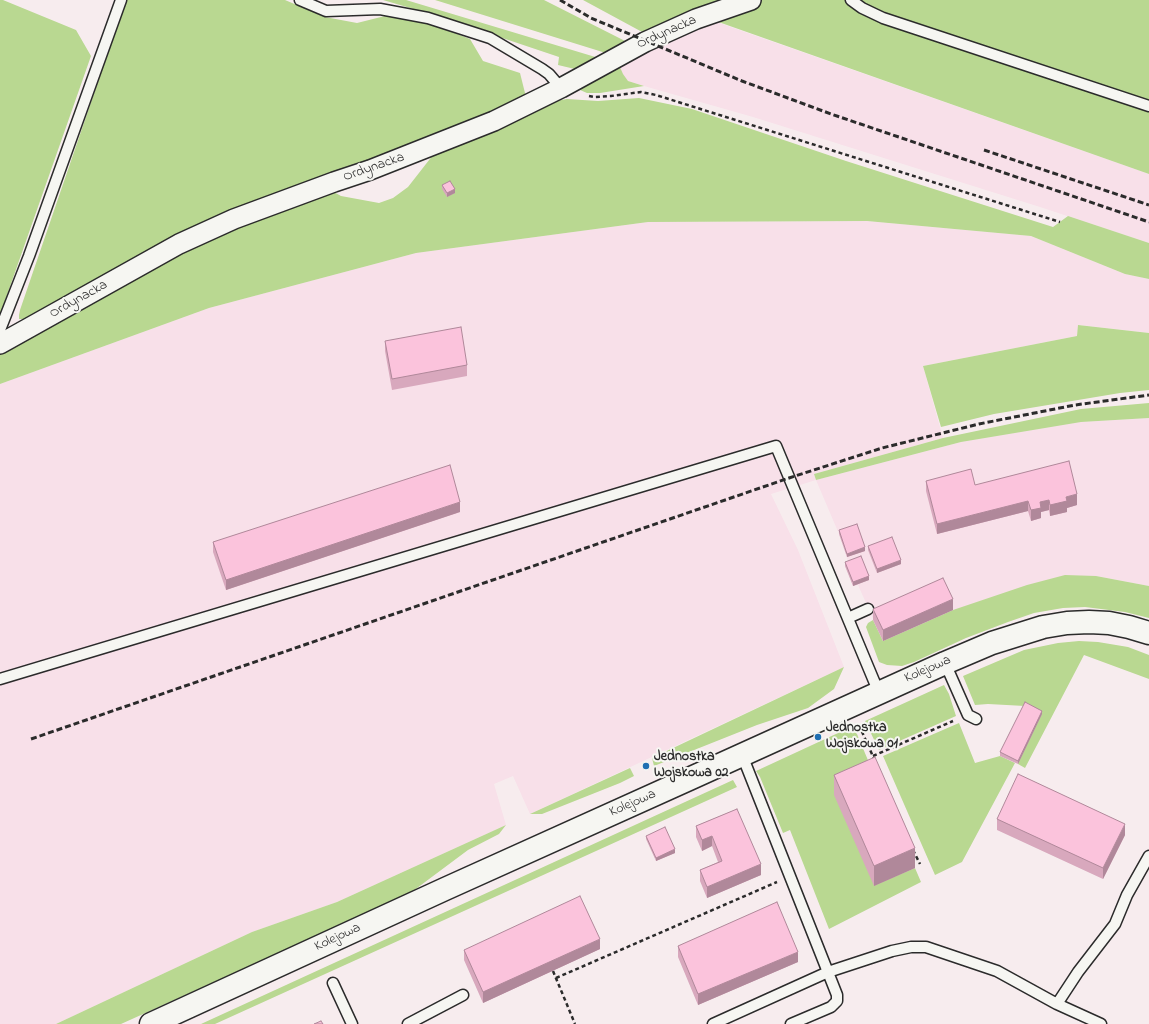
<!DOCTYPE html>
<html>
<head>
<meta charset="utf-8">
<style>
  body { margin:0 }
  canvas { display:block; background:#f7ecee }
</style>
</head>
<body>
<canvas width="1149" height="1024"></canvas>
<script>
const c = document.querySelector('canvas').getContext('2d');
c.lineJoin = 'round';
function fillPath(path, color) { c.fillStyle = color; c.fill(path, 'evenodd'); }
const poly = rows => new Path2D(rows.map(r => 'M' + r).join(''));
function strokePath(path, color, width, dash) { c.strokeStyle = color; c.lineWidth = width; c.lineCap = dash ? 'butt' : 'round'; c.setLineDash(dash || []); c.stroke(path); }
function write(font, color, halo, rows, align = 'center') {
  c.font = font + ' "Indie Flower",sans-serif'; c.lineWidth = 4; c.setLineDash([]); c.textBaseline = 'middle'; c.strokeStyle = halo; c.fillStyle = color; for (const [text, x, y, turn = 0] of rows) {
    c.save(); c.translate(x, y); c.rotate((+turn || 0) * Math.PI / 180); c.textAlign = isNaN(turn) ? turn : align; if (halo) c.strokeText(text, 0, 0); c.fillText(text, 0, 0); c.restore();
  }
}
fillPath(poly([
  [708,19,1149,174,1149,243,1040,207,753,117,644,86,628,81,623,75,619,65],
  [867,221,1031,236,1125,274,1149,279,1149,333,1079,325,1077,336,923,366,943,438,814,474,816,480,961,442,1081,422,1149,418,1149,586,1096,576,953,610,883,641,858,585,853,586,845,566,849,564,839,534,816,480,771,494,798,550,844,667,530,814,513,776,494,784,506,825,337,902,252,932,56,1024,0,1024,0,384,209,308,416,253,648,222]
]), '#f8e0e9');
fillPath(poly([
  [0,0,3,0,76,30,91,56,0,315],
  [126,0,285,0,325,17,357,23,385,16,422,20,470,39,483,61,520,73,526,97,489,116,266,198,25,319,19,319,19,315,20,310],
  [383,0,406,0,602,59,579,70,558,65,559,57,434,15],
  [435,0,544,0,631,44,609,54],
  [583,0,1149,0,1149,174,693,13,644,33],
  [619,65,623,74,628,81,644,86,600,93,587,93,580,90,587,83],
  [639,98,692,109,846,161,1053,227,1068,216,1149,243,1149,279,1125,274,1031,236,867,221,648,222,416,253,209,308,0,384,0,355,173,256,241,223,332,191,341,196,379,203,393,198,408,187,433,155,556,101,567,99,598,101],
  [1078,325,1149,333,1149,390,1120,393,994,414,941,427,923,366,1077,336],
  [1149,403,1149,418,1081,422,961,442,816,480,814,474,943,438,1081,409],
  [1065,575,1096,576,1149,586,1149,618,1125,612,1085,607,1063,608,1034,613,1008,622,966,638,914,662,902,666,887,665,879,662,866,627,868,623,873,620,883,641,953,610,1027,585],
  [1079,641,1098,642,1128,647,1149,655,1149,679,1084,655,1025,768,1018,764,1025,706,988,704,975,705,963,676,1024,650,1058,643],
  [844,667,834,689,808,708,757,725,654,766,652,758],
  [944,685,949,694,956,716,879,750,865,721],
  [959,723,975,763,1000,756,1015,763,962,862,935,875,883,756],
  [851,727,857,734,875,777,874,885,915,868,921,882,829,929,790,830,783,833,760,777,756,771],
  [630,768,634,776,620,783,542,814,530,814],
  [733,780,737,787,215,1024,201,1024],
  [506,825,499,834,468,850,409,894,121,1024,56,1024,252,932,337,902]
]), '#b9d891');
const lane = poly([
  [300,0,326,11,380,9,428,18,490,38,542,69,549,74,561,88],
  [851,0,862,8,883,18,1149,106],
  [0,330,29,256,121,0],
  [848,618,868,609],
  [945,663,968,715,976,719],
  [0,679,776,446,879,693],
  [742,755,837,995,837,1001,831,1007,791,1024],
  [333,983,352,1024],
  [1057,1004,1078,972,1115,924,1127,895,1149,856],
  [408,1024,463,995],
  [713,1024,828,972,892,951,911,947,926,947,997,971,1057,1004,1101,1024]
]);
const street = poly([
  [0,344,179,244,234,219,334,182,370,170,494,121,561,88,645,42,696,19,751,0]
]);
const secondary = poly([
  [151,1024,445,889,689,779,945,663,992,643,1043,627,1067,623,1089,622,1109,623,1129,627,1149,633]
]);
strokePath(lane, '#2b2b2b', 13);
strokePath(street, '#2b2b2b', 22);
strokePath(secondary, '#2b2b2b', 25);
strokePath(poly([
  [589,96,594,97,611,96,641,92,656,95,1060,222],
  [859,725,875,761],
  [873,756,953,721],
  [913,850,920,864],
  [553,971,575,1024],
  [556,978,777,882]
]), '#2b2b2b', 2.5, [4, 3]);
strokePath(lane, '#f6f6f2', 10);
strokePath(street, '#f6f6f2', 19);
strokePath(secondary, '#f6f6f2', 22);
strokePath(poly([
  [560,0,591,18,742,81,831,114,1149,222],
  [984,150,1149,205],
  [31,739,789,478,882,448,979,424,1075,405,1149,395]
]), '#2b2b2b', 3, [6, 3]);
fillPath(poly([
  [442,185,455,193,447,197,442,189],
  [385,341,467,365,467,376,392,390,385,351],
  [926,481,975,485,1077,505,1067,508,1067,512,1050,516,1049,510,1041,512,1041,518,1031,521,1028,511,937,534,926,491],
  [460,512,226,590,213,552,213,542],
  [839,530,865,551,847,557,839,534],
  [868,546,901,564,877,573,868,550],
  [845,562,869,580,853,586,845,566],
  [873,609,953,610,883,641,873,620],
  [1042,714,1018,764,1000,756,1000,752],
  [834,775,915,868,874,886,834,795],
  [737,809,761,875,707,898,700,881,700,870,718,862,712,846,702,851,696,837,696,826],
  [997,819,1125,835,1103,879,997,830],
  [646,836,675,853,656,861,646,839],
  [678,946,798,962,698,1005,678,957],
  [600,949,483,1003,464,960,464,950]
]), '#d8a8bd');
fillPath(poly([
  [455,189,455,193,447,197,447,193],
  [1077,494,1077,505,1067,508,1067,512,1050,516,1050,505,1066,497],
  [1049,500,1049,510,1041,512,1041,518,1031,521,1031,510,1040,502],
  [1028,501,1028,511,937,534,937,524],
  [460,502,460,512,226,590,226,580],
  [865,547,865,551,847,557,847,554],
  [901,560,901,564,877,573,877,569],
  [869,576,869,580,853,586,853,582],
  [953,599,953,610,883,641,883,630],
  [1042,711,1042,714,1018,764,1018,761],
  [1125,824,1125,835,1103,879,1103,868],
  [712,836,712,846,702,851,702,840],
  [915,848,915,868,874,886,874,866],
  [675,849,675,853,656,861,656,858],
  [761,864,761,875,707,898,707,887],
  [600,939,600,949,483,1003,483,992],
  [798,952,798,962,698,1005,698,994]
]), '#b0889a');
const building = poly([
  [450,181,455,189,447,193,442,185,450,181],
  [461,327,467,365,392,379,385,341,461,327],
  [1069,461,1077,494,1066,497,1067,501,1050,505,1049,500,1040,502,1041,508,1031,510,1028,501,937,524,926,481,971,469,975,485,1069,461],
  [450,465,460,502,226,580,213,542,450,465],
  [857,524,865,547,847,554,839,530,857,524],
  [892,537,901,560,877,569,868,546,892,537],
  [861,556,869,576,853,582,845,562,861,556],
  [943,578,953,599,883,630,873,609,943,578],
  [1025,702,1042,711,1018,761,1000,752,1025,702],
  [875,757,915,848,874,866,834,775,875,757],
  [1018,774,1125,824,1103,868,997,819,1018,774],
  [737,809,761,864,707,887,700,870,722,861,712,836,702,840,696,826,737,809],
  [665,827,675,849,656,858,646,836,665,827],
  [580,896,600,939,483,992,464,950,580,896],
  [777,902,798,952,698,994,678,946,777,902],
  [321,1021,323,1024,314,1024,321,1021]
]);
fillPath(building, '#fbc3dc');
strokePath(building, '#b0889a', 1);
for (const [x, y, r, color] of [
  [818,737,4,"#1f6fb2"],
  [646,766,4,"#1f6fb2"]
]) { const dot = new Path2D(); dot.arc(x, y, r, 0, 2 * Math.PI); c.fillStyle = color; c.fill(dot); strokePath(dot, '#f6f6f2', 1.5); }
write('14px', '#2b2b2b', '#f6f6f2', [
  ["Ordynacka",667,33,-24],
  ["Ordynacka",374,168,-19],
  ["Ordynacka",79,300,-29],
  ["Kolejowa",928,670,-24],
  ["Kolejowa",633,804,-24],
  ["Kolejowa",338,938,-25]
]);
write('bold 14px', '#2b2b2b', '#f6f6f2', [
  ["Jednostka",826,729],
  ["Wojskowa 01",826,745],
  ["Jednostka",654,758],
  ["Wojskowa 02",654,774]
], 'left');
</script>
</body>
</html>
